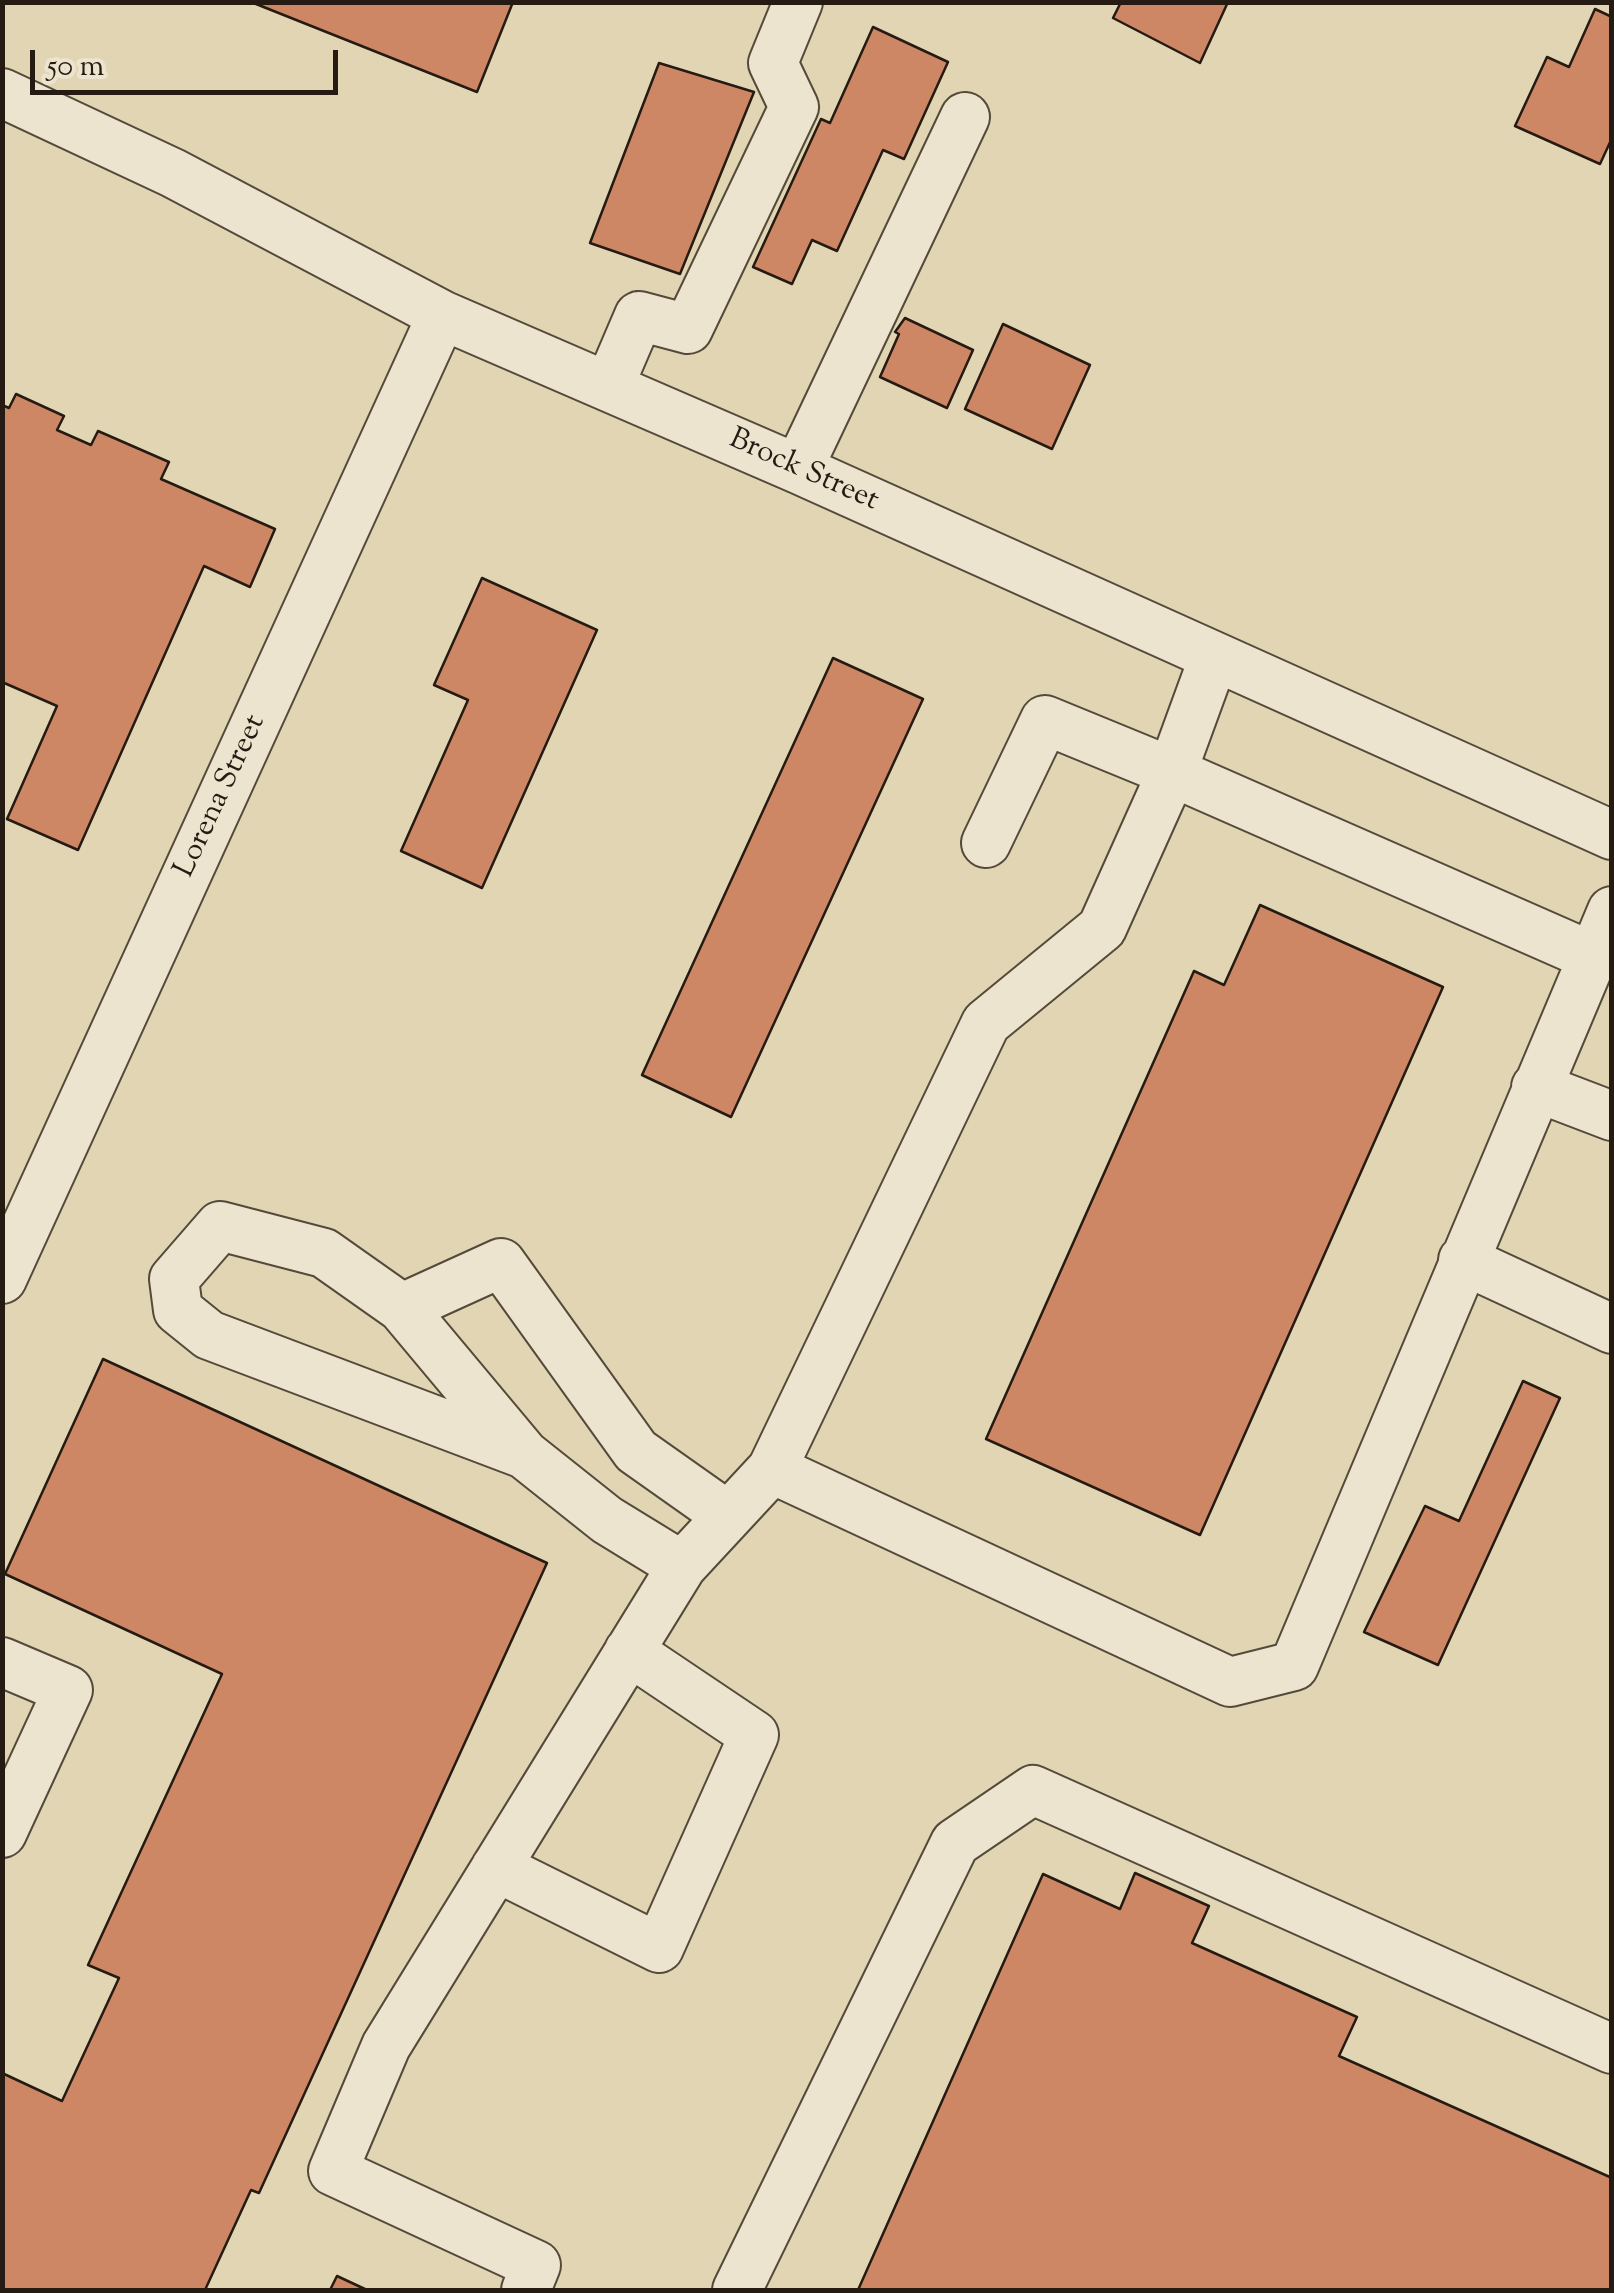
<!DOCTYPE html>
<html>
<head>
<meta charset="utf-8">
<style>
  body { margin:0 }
  #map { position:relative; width:1614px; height:2293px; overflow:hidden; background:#e1d5b4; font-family:"Sorts Mill Goudy",serif }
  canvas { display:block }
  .frame { position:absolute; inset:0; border:5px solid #251b12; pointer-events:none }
  .scale { position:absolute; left:30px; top:50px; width:308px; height:45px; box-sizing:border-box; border:5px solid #251b12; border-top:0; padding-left:12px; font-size:30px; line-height:35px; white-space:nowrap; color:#251b12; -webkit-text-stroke:8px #ece4ce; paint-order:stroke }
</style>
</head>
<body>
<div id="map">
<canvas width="1614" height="2293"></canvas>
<div class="frame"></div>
<div class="scale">50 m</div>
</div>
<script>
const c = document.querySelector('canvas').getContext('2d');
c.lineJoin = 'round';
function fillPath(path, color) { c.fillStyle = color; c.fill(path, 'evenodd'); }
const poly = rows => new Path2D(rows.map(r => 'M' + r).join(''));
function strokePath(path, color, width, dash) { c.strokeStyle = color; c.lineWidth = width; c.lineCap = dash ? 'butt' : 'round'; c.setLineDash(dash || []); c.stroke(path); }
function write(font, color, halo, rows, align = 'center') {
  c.font = font + ' "Sorts Mill Goudy",serif'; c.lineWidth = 8; c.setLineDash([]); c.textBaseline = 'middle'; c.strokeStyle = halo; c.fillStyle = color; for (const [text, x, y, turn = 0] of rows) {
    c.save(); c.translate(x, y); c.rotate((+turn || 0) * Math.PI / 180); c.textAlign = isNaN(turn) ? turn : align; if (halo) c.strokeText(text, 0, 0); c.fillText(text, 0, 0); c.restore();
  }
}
const building = poly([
  [251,2,513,2,477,92,251,2],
  [1121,2,1228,2,1200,63,1113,18,1121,2],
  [1595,9,1612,17,1612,138,1600,164,1515,126,1547,57,1569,67,1595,9],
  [873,27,948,62,904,159,883,150,837,251,812,240,792,284,753,267,821,119,830,123,873,27],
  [659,63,754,92,680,274,590,243,659,63],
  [905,318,973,350,947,408,880,377,899,334,895,332,905,318],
  [1003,324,1090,365,1052,449,965,409,1003,324],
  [16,394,64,416,57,430,91,445,98,431,169,462,161,479,275,529,250,587,204,566,78,850,7,819,57,706,2,682,2,405,9,408,16,394],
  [482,578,597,630,482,888,401,851,468,700,434,685,482,578],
  [833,658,923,699,731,1117,642,1075,833,658],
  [1260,905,1443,987,1200,1535,986,1439,1194,971,1224,985,1260,905],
  [103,1359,547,1563,259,2193,251,2190,205,2290,2,2290,2,2073,62,2101,119,1978,88,1965,222,1674,5,1574,103,1359],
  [1523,1381,1560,1398,1438,1665,1364,1632,1425,1506,1459,1521,1523,1381],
  [1135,1873,1209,1906,1192,1943,1357,2017,1339,2056,1612,2178,1612,2290,858,2290,1043,1874,1120,1909,1135,1873],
  [337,2276,367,2290,330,2290,337,2276]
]);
fillPath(building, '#ce8765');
strokePath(building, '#251b12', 2.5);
const minor = poly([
  [2,93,173,173,442,315,798,469,1612,835],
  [609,386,639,316,688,329,794,107,773,63,798,2],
  [798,469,965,117],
  [986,843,1045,720,1172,772,1214,657],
  [1591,956,1172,772,1102,928,986,1023,772,1469,1230,1682,1294,1666,1612,911],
  [1536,1087,1612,1116],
  [1463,1260,1612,1329],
  [2,1279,442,315],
  [402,1308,501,1263,636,1451,728,1516],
  [524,1454,209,1335,178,1310,174,1279,220,1226,324,1253,402,1308,524,1454,607,1520,682,1566],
  [2,1662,68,1690,2,1833],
  [496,1867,659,1948,754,1735,629,1651],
  [526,2290,536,2265,333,2171,386,2046,682,1566,772,1469],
  [737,2290,955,1843,1033,1790,1612,2049]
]);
strokePath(minor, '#544a3a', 52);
strokePath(minor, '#ece4ce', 48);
write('30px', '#251b12', '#ece4ce', [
  ["Brock Street",803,472,24],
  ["Lorena Street",222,797,-65]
]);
</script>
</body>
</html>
